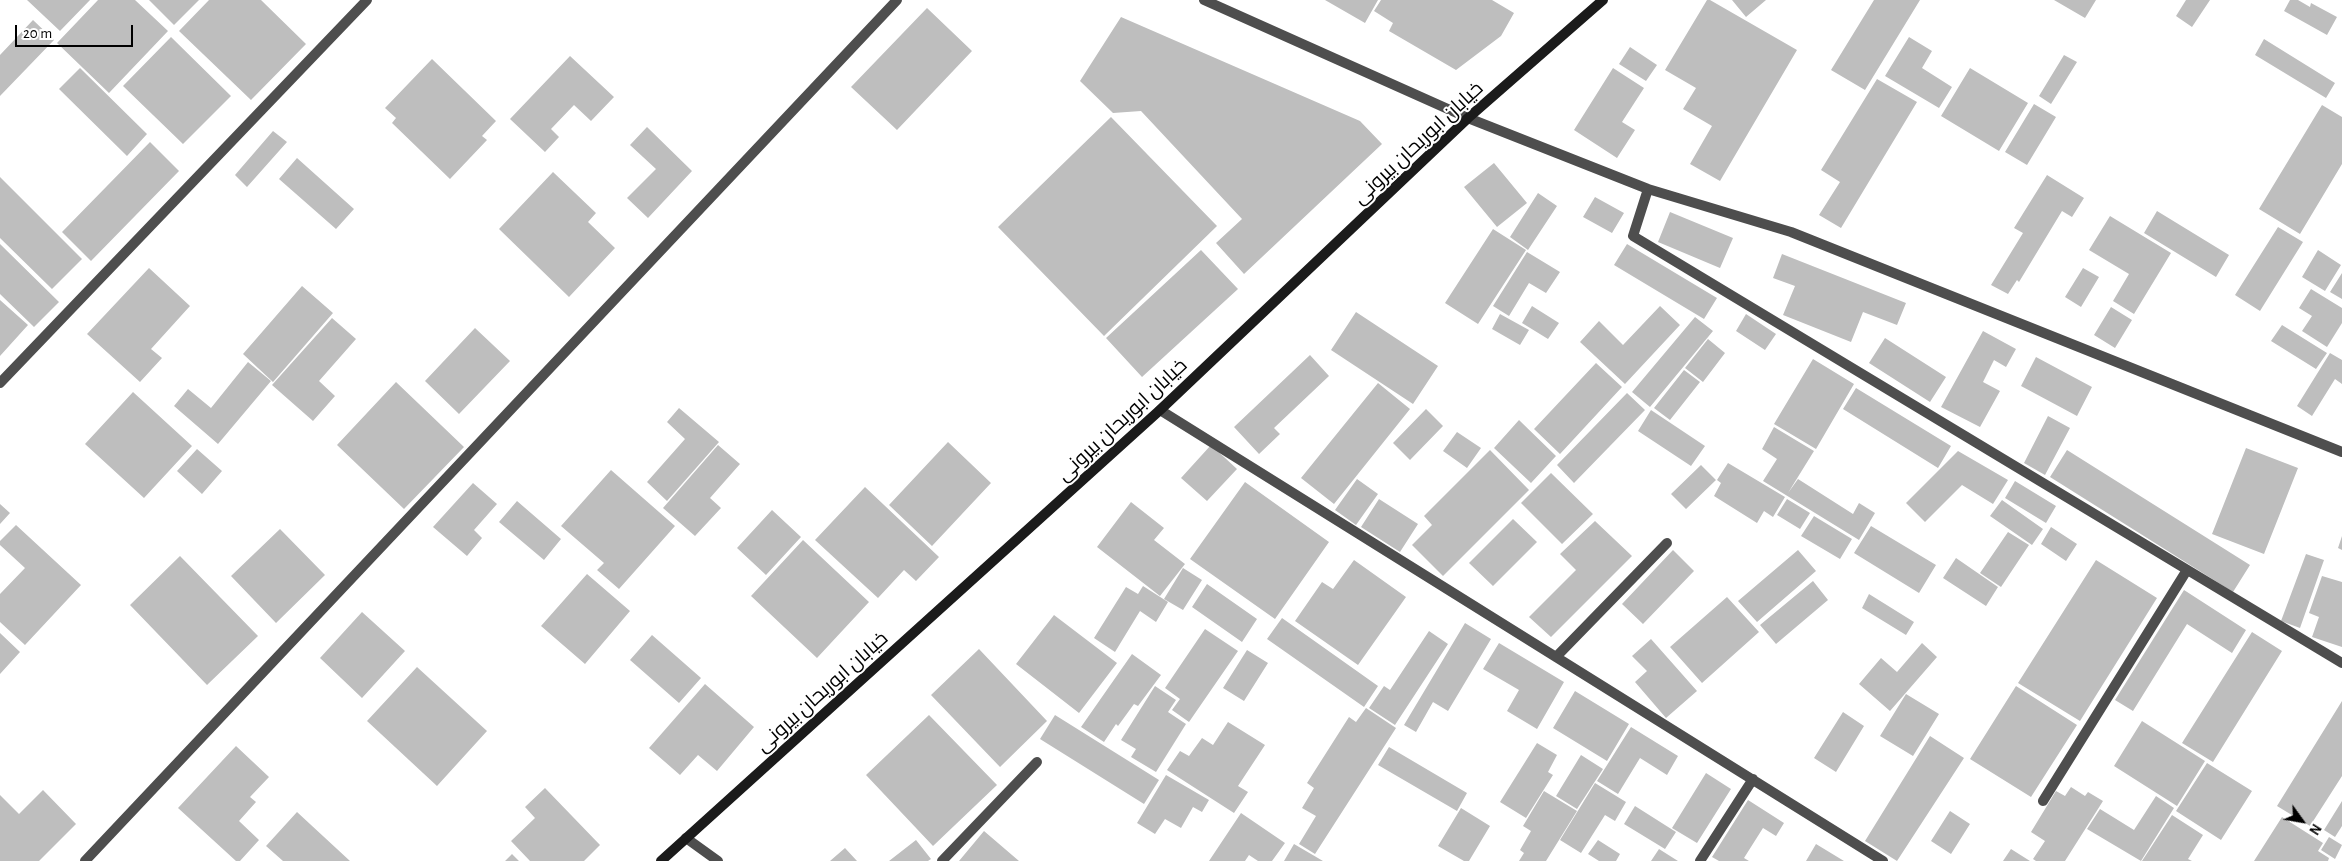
<!DOCTYPE html>
<html>
<head>
<meta charset="utf-8">
<style>
  body { margin:0 }
  #map { position:relative; width:2342px; height:861px; overflow:hidden; background:#fff; font-family:"Alegreya Sans",sans-serif }
  canvas { display:block }
  .north { position:absolute; left:2277px; top:796px; width:50px; height:50px; -webkit-text-stroke:4px #fff; paint-order:stroke; rotate:122deg; font-size:14px; font-weight:700; line-height:20px; text-align:center; color:#000 }
  .north::after { content:''; display:block; margin:auto; width:18px; height:22px; background:#000; clip-path:polygon(50% 0,100% 100%,50% 72%,0 100%) }
  .scale { position:absolute; left:15px; top:25px; width:118px; height:22px; box-sizing:border-box; border:2px solid #000; border-top:0; padding-left:6px; font-size:15px; line-height:18px; white-space:nowrap; color:#000; -webkit-text-stroke:4px #fff; paint-order:stroke }
</style>
</head>
<body>
<div id="map">
<canvas width="2342" height="861"></canvas>
<div class="north">N</div>
<div class="scale">20 m</div>
</div>
<script>
const c = document.querySelector('canvas').getContext('2d');
c.lineJoin = 'round';
function fillPath(path, color) { c.fillStyle = color; c.fill(path, 'evenodd'); }
const poly = rows => new Path2D(rows.map(r => 'M' + r).join(''));
function strokePath(path, color, width, dash) { c.strokeStyle = color; c.lineWidth = width; c.lineCap = dash ? 'butt' : 'round'; c.setLineDash(dash || []); c.stroke(path); }
function write(font, color, halo, rows, align = 'center') {
  c.font = font + ' "Alegreya Sans",Cairo,sans-serif'; c.lineWidth = 4; c.setLineDash([]); c.textBaseline = 'middle'; c.strokeStyle = halo; c.fillStyle = color; for (const [text, x, y, turn = 0] of rows) {
    c.save(); c.translate(x, y); c.rotate((+turn || 0) * Math.PI / 180); c.textAlign = isNaN(turn) ? turn : align; if (halo) c.strokeText(text, 0, 0); c.fillText(text, 0, 0); c.restore();
  }
}
fillPath(poly([
  [27,0,90,0,60,31],
  [98,0,135,0,168,31,109,93,57,43],
  [149,0,199,0,174,25],
  [209,0,261,0,306,44,251,100,179,31],
  [1325,0,1378,0,1365,23],
  [1381,0,1492,0,1514,13,1501,36,1456,70,1389,31,1393,23,1374,11],
  [1707,0,1710,0,1797,50,1720,181,1690,164,1712,126,1683,109,1696,88,1665,70],
  [1732,0,1766,0,1746,17],
  [1874,0,1920,0,1865,90,1831,70],
  [2054,0,2096,0,2085,18],
  [2186,0,2210,0,2192,27,2176,16],
  [2290,0,2298,0,2310,7,2311,3,2337,17,2327,35,2284,11],
  [927,8,972,51,897,130,851,87],
  [1121,17,1360,121,1382,144,1244,274,1216,243,1242,219,1141,111,1113,113,1080,81],
  [33,20,54,40,0,96,0,55],
  [171,37,231,96,183,144,123,86],
  [1909,37,1932,51,1922,68,1952,87,1939,108,1885,76],
  [2264,39,2335,83,2326,98,2255,55],
  [1630,47,1657,65,1646,81,1619,64],
  [2064,55,2077,62,2051,104,2039,96],
  [570,56,614,97,591,121,574,105,551,129,559,137,545,152,510,119],
  [432,59,496,121,482,136,487,140,450,179,392,123,396,118,385,108],
  [80,68,147,134,127,156,59,89],
  [1613,68,1644,88,1622,122,1635,130,1617,158,1574,130],
  [1970,68,2028,103,1999,151,1941,116],
  [1877,79,1917,102,1841,228,1819,215,1840,182,1821,170],
  [2034,104,2056,117,2027,165,2005,152],
  [2322,105,2342,117,2342,164,2300,234,2259,209],
  [1111,117,1217,226,1104,336,998,227],
  [647,127,692,171,648,218,627,198,656,169,630,145],
  [273,131,287,142,247,187,235,175],
  [150,142,179,171,91,261,62,232],
  [297,158,354,209,336,229,279,179],
  [1494,163,1527,203,1497,227,1464,187],
  [553,172,596,213,588,222,615,248,569,297,499,229],
  [2047,175,2084,198,2072,217,2062,211,2019,282,2017,280,2008,294,1991,285,2023,233,2014,228],
  [0,177,82,259,52,289,0,238],
  [1538,193,1557,206,1528,250,1510,237],
  [1595,197,1624,213,1612,233,1583,217],
  [2157,211,2229,255,2216,277,2144,233],
  [1670,212,1733,238,1720,268,1658,242],
  [2110,216,2171,253,2134,314,2113,301,2129,274,2089,250],
  [2278,227,2303,242,2260,311,2235,295],
  [1493,229,1526,250,1478,324,1445,303],
  [0,244,59,302,34,327,0,294],
  [1627,244,1717,298,1704,319,1614,265],
  [1201,250,1238,289,1142,377,1106,338],
  [2318,250,2341,265,2325,291,2302,277],
  [1527,252,1560,272,1546,293,1529,283,1509,316,1493,306],
  [1782,254,1906,303,1897,325,1863,312,1851,342,1783,315,1795,286,1773,278],
  [149,268,190,306,151,349,162,358,140,382,87,334],
  [2083,268,2099,277,2081,307,2065,297],
  [2342,273,2342,299,2330,292],
  [302,286,333,313,273,382,243,354],
  [2311,289,2342,308,2342,323,2327,347,2302,331,2312,316,2299,308],
  [0,300,28,325,0,356],
  [1532,306,1559,323,1548,339,1522,323],
  [1660,306,1680,325,1625,384,1580,342,1599,321,1623,345],
  [2111,307,2132,320,2115,348,2094,335],
  [1356,312,1438,366,1413,404,1331,350],
  [1500,314,1529,330,1520,345,1492,329],
  [1746,314,1776,334,1765,350,1736,331],
  [1695,317,1713,331,1650,407,1632,392],
  [332,318,356,339,319,381,335,396,313,421,272,385],
  [2282,325,2327,353,2316,369,2271,341],
  [475,328,510,361,459,414,425,381],
  [1983,331,2016,349,2006,367,1994,360,1983,382,2000,391,1980,427,1941,407],
  [1885,338,1946,377,1930,402,1869,363],
  [1708,339,1725,353,1703,382,1685,368],
  [2330,353,2342,360,2342,384,2335,379,2312,416,2297,406],
  [1310,355,1329,376,1274,428,1280,434,1259,454,1234,427],
  [2036,357,2092,387,2077,416,2021,386],
  [1813,359,1854,384,1816,449,1774,424],
  [248,362,271,381,218,444,174,406,188,389,211,408],
  [1596,363,1622,387,1560,454,1534,429],
  [1684,370,1700,382,1670,420,1654,408],
  [396,382,464,447,404,509,337,445],
  [1378,383,1410,409,1334,504,1301,478],
  [1856,388,1951,446,1938,468,1843,409],
  [133,392,192,446,144,498,85,444],
  [1627,393,1645,410,1574,483,1557,465],
  [679,408,719,442,667,501,647,482,685,439,667,422],
  [1426,409,1443,426,1410,460,1393,443],
  [1651,410,1705,446,1691,466,1638,431],
  [2048,416,2070,428,2045,475,2024,463],
  [1519,420,1556,456,1531,483,1494,448],
  [1774,427,1814,451,1788,493,1798,479,1853,514,1859,503,1875,513,1859,540,1763,481,1777,459,1762,449],
  [1457,432,1481,448,1467,468,1443,451],
  [948,442,991,483,932,546,889,505],
  [718,445,740,464,710,498,721,508,695,536,663,508],
  [1211,445,1237,469,1207,501,1181,478],
  [2246,448,2298,468,2264,554,2212,534],
  [197,449,222,471,202,494,177,471],
  [1490,450,1529,490,1443,576,1412,545,1432,525,1424,516],
  [2067,450,2250,565,2233,592,2050,477],
  [1958,451,2008,480,1993,504,1962,485,1925,522,1906,503],
  [1728,463,1785,497,1773,517,1764,511,1757,523,1714,496,1721,483,1717,480],
  [1701,465,1716,480,1686,509,1671,494],
  [611,470,675,526,619,589,597,570,604,563,561,526],
  [1551,473,1593,514,1562,544,1521,503],
  [1357,479,1378,494,1356,525,1335,510],
  [2015,481,2056,506,2046,523,2005,498],
  [1245,482,1329,542,1275,619,1190,559],
  [473,483,497,504,474,530,482,538,467,556,433,527],
  [865,487,939,557,916,581,904,570,878,598,815,540],
  [1379,499,1418,524,1400,552,1361,527],
  [1787,499,1810,513,1800,529,1777,515],
  [2002,500,2043,529,2032,545,1990,516],
  [517,501,561,539,544,560,499,522],
  [1131,502,1164,528,1154,540,1185,564,1160,596,1097,547],
  [0,504,10,513,0,524],
  [772,510,801,537,766,575,737,548],
  [1814,516,1852,539,1840,559,1801,536],
  [1513,519,1537,542,1493,586,1469,563],
  [1595,521,1632,556,1551,637,1529,617,1576,570,1560,554],
  [16,525,81,585,25,645,0,622,0,594,25,568,0,545,0,541],
  [1871,526,1936,565,1919,593,1854,553],
  [2051,527,2077,544,2066,561,2041,544],
  [280,529,325,575,276,623,231,576],
  [2008,532,2029,545,2001,587,1980,573],
  [2342,536,2342,550,2338,548],
  [803,540,869,602,817,658,751,596],
  [1673,550,1694,571,1643,624,1622,604],
  [1798,550,1816,571,1757,622,1738,601],
  [2306,554,2324,560,2300,628,2281,621],
  [180,556,258,636,207,685,130,605],
  [1956,558,1998,587,1986,606,1943,578],
  [1354,560,1406,597,1358,665,1295,621,1322,582,1333,589],
  [2096,560,2157,598,2080,721,2018,683],
  [1183,568,1202,580,1183,610,1164,599],
  [587,574,630,611,585,664,541,626],
  [2322,576,2342,582,2342,647,2312,637,2319,617,2309,613],
  [1813,581,1828,600,1776,644,1760,625],
  [1207,584,1257,619,1242,642,1192,607],
  [1143,586,1168,602,1156,622,1140,611,1115,652,1094,638,1126,587,1138,594],
  [2184,590,2246,630,2232,653,2187,624,2133,711,2115,700],
  [1869,594,1914,622,1906,635,1862,608],
  [1727,597,1759,632,1702,683,1670,647],
  [362,612,405,651,362,698,320,658],
  [1054,615,1117,663,1079,713,1016,664],
  [1282,618,1378,686,1364,707,1267,639],
  [1465,623,1491,639,1448,711,1433,702,1416,732,1404,725],
  [1205,629,1238,651,1189,722,1172,710,1180,699,1165,688],
  [1429,631,1448,644,1395,725,1369,708,1384,686,1390,690],
  [2252,632,2282,651,2213,762,2182,743],
  [0,633,20,652,0,674],
  [652,635,701,678,679,703,630,660],
  [1651,639,1697,691,1666,718,1635,682,1647,671,1632,656],
  [1499,643,1564,682,1537,729,1507,711,1519,690,1483,669],
  [1922,643,1937,657,1890,711,1859,684,1881,658,1897,672],
  [979,649,1047,721,1000,767,931,695],
  [1247,650,1268,663,1244,701,1223,688],
  [1132,654,1161,675,1138,706,1134,704,1118,726,1116,724,1104,742,1081,727],
  [417,667,487,731,437,786,367,721],
  [705,684,754,727,717,771,698,755,680,775,649,748],
  [1155,686,1176,700,1168,712,1186,724,1156,772,1131,757,1136,749,1121,740],
  [2016,686,2077,725,2031,797,1970,759],
  [1575,691,1629,724,1607,761,1553,728],
  [1906,694,1939,714,1913,756,1880,736],
  [2342,701,2342,776,2310,826,2277,806],
  [1366,708,1396,728,1315,854,1299,844,1316,816,1302,808,1314,788,1307,783,1349,717,1356,722],
  [1843,712,1864,726,1836,772,1814,758],
  [929,715,997,785,933,846,866,775],
  [1055,715,1159,780,1144,804,1040,739],
  [2142,721,2205,761,2177,806,2114,766],
  [1228,722,1265,745,1238,786,1248,792,1234,813,1167,770,1180,751,1189,756,1202,738,1213,745],
  [1631,727,1678,756,1667,775,1640,758,1618,794,1597,781],
  [1930,736,1964,758,1897,861,1865,841],
  [1537,743,1557,755,1548,772,1553,775,1526,818,1500,802],
  [236,746,269,777,250,797,256,802,239,821,259,840,240,861,236,861,178,808],
  [1389,747,1467,793,1457,811,1378,765],
  [1581,755,1603,769,1577,809,1556,796],
  [2207,763,2252,791,2221,840,2176,811],
  [1706,773,1731,789,1697,843,1672,828],
  [1166,775,1209,800,1202,812,1193,807,1181,828,1165,819,1155,834,1137,823],
  [1595,783,1626,802,1615,821,1605,815,1581,853,1560,840],
  [2071,787,2085,796,2088,792,2103,801,2065,861,2036,861,2033,859,2045,841,2031,832,2056,791,2065,796],
  [545,788,600,845,584,861,530,861,511,841,535,818,525,807],
  [43,790,76,824,39,861,0,861,0,795,19,814],
  [1544,791,1577,811,1546,861,1519,861,1524,853,1520,850,1531,831,1523,826],
  [2156,796,2174,808,2141,861,2087,829,2100,809,2134,830],
  [1748,800,1784,823,1776,836,1763,828,1744,858,1749,861,1719,861,1712,857],
  [2342,801,2342,826,2335,837,2324,830],
  [1635,806,1676,832,1665,849,1624,824],
  [1461,808,1490,826,1469,861,1464,861,1438,846],
  [1950,811,1970,824,1951,854,1931,841],
  [297,812,350,861,283,861,266,846],
  [1241,813,1285,843,1272,861,1258,861,1249,855,1245,861,1209,861],
  [2172,815,2203,835,2188,859,2192,861,2142,861],
  [2282,817,2323,843,2318,851,2329,858,2328,861,2254,861],
  [984,831,1019,861,959,861],
  [2329,837,2342,845,2335,859,2321,850],
  [916,840,931,859,928,861,889,861],
  [1598,840,1620,854,1616,861,1599,861,1588,854],
  [1294,844,1323,861,1284,861],
  [1816,844,1844,861,1806,861],
  [845,848,857,861,830,861],
  [1659,849,1678,861,1651,861],
  [2011,849,2030,861,2003,861],
  [512,854,519,861,505,861]
]), '#bebebe');
strokePath(poly([
  [1204,0,1468,118,1648,189,1791,232,2342,452],
  [1648,189,1633,236,2342,663],
  [0,383,367,0],
  [1160,410,1883,861],
  [1556,657,1667,543],
  [2043,801,2187,570],
  [686,838,718,861],
  [85,861,897,0],
  [942,861,1037,762],
  [1700,861,1753,779]
]), '#4e4e4e', 10);
strokePath(poly([
  [661,861,1160,410,1468,118,1603,0]
]), '#1b1b1b', 10);
write('20px', '#000', '#fff', [
  ["خیابان ابوریحان بیرونی",1418,143,-43],
  ["خیابان ابوریحان بیرونی",1122,420,-43],
  ["خیابان ابوریحان بیرونی",822,692,-42]
]);
</script>
</body>
</html>
